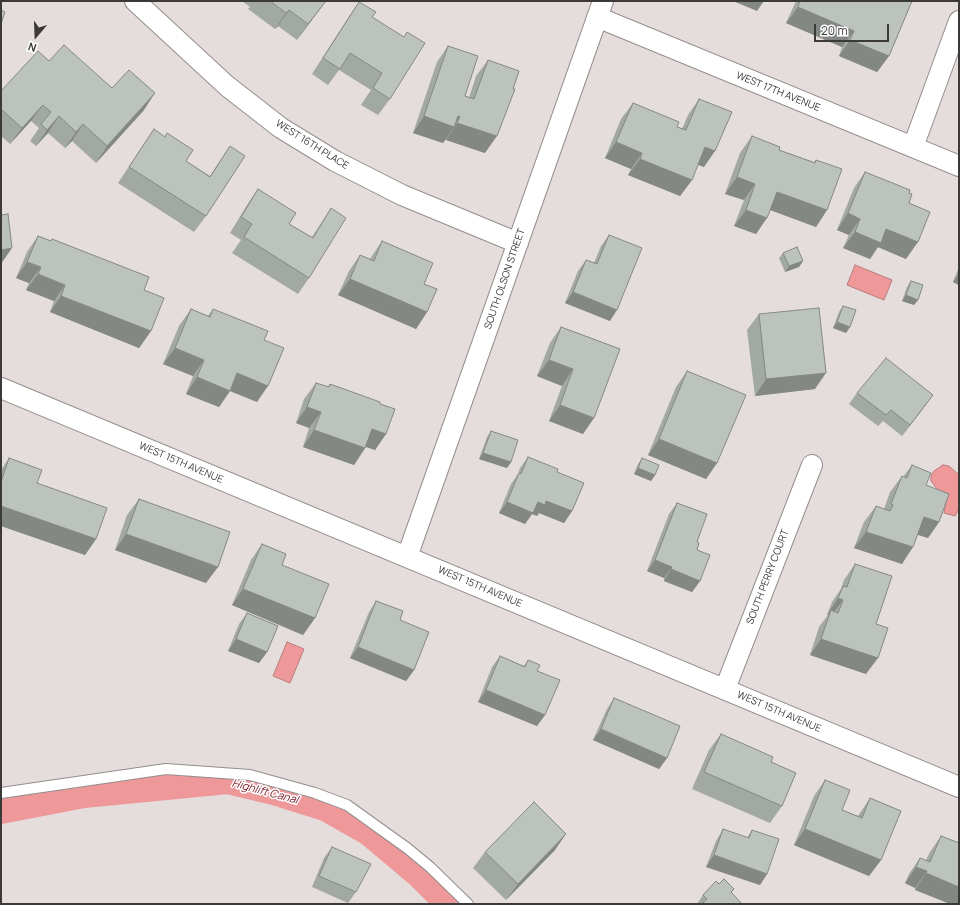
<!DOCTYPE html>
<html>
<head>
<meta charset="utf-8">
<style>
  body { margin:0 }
  #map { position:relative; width:960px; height:905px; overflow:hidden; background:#e5dcdc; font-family:Manrope,sans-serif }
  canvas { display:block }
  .frame { position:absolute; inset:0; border:2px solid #3c3939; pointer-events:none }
  .north { position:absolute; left:16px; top:16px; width:40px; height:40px; -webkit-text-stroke:3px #fff; paint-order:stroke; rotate:199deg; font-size:11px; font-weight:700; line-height:16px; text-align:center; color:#3c3939 }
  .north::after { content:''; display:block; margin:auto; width:14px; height:18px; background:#3c3939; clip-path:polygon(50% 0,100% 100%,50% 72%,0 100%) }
  .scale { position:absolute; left:814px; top:24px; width:75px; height:18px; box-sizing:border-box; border:2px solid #3c3939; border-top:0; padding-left:5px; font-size:12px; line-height:14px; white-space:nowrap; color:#3c3939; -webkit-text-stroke:3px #fff; paint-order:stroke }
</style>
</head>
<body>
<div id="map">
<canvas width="960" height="905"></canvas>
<div class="frame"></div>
<div class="north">N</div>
<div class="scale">20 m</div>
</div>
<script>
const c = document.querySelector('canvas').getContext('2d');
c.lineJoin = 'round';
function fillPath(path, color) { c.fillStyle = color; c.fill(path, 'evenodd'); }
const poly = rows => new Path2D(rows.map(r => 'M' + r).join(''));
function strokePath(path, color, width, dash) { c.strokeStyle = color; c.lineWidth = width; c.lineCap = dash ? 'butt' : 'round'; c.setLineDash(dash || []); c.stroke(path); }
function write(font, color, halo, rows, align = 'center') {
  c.font = font + ' Manrope,sans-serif'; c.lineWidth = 3; c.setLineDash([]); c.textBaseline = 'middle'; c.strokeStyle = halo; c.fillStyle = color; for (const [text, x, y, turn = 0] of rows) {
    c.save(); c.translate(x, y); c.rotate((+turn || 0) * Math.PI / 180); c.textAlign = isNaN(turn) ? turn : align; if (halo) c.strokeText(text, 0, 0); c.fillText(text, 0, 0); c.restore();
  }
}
const water = poly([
  [855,265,892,280,884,300,847,285,855,265],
  [943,465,949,466,959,475,959,509,955,516,944,513,946,501,931,481,931,475,934,471,943,465],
  [287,642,304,649,290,683,273,676,287,642]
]);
fillPath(water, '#ee989a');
strokePath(water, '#b97c7d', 1);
strokePath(poly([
  [1,811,84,795,228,781,274,792,325,808,369,833,419,875,448,904]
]), '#ee989a', 26);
const lane = poly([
  [1,793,166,769,250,775,315,793,347,805,407,848,430,867,468,904]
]);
const street = poly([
  [135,1,227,86,281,128,335,161,402,195,518,243],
  [597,17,959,166],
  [913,147,959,21],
  [1,388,959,787],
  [407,557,603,1],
  [725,689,812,465]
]);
strokePath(lane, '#958d8d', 12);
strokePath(street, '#958d8d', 22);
strokePath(lane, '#fff', 10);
strokePath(street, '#fff', 20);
fillPath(poly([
  [242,1,326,1,297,40,278,26,275,29,248,9,250,7],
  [796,1,912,1,889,56,877,72,839,56,842,47,786,23],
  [359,2,372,17,390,99,378,115,361,105,371,90,339,70,328,85,312,74,348,18],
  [448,46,465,96,469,98,476,76,488,60,485,153,446,140,447,138,443,143,413,133,437,62],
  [49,61,112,88,144,110,96,163,72,141,65,148,48,133,36,146,30,141,39,128,31,121,10,144,1,136,1,91],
  [699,99,704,167,698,165,692,180,680,196,628,175,631,169,605,158,621,119,633,103,677,127,682,129,688,115],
  [154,129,186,161,210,176,230,146,206,216,194,232,118,183],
  [752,136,779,150,814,162,816,160,827,210,816,227,770,210,756,234,734,226,744,200,725,194,740,153],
  [865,172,909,193,906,259,878,247,870,259,843,248,849,235,837,230,854,188],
  [258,189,289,224,312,237,331,208,309,278,298,294,232,253,241,240,230,233,247,205],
  [609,235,610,321,565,303,578,271,586,260,594,263,601,246],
  [38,236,51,241,52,239,144,290,151,331,139,348,50,312,54,301,26,290,29,283,16,278,27,252],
  [382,241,424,284,427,312,416,329,338,295,349,271,360,255,370,259],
  [783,253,803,261,799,267,785,272,779,258],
  [959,267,959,285,953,282],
  [911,281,918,300,914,305,902,301,907,287],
  [843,306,850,327,846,333,833,328,839,312],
  [191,309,208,316,213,309,264,340,257,402,230,391,219,407,186,394,193,376,163,364,179,326],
  [759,314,815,389,755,396,747,330],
  [561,327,620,349,583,434,549,421,562,386,537,376,550,343],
  [687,371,717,463,706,479,648,455,676,387],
  [316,383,328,387,330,384,380,404,386,434,375,450,366,447,354,465,303,447,309,428,296,423,304,399],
  [857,393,933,395,925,406,902,436,883,421,878,426,849,404],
  [491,431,511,462,507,468,479,459,487,437],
  [528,457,557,472,572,511,564,523,539,513,537,516,532,514,525,524,499,513,511,484,518,474,520,468],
  [9,458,37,483,96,539,85,555,1,526,1,470],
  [642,458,655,475,651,481,634,474,638,464],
  [912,465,926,485,939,522,928,538,918,535,902,564,854,548,864,522,876,506,884,509,890,492,902,476,903,477],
  [139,499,206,583,115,550,127,515],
  [677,503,697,542,697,550,700,581,692,592,664,581,664,578,647,571,669,514],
  [262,544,282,565,315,618,303,635,232,605,251,560],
  [855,564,876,624,866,674,810,655,819,627,828,615,827,615,832,602,841,589,844,580],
  [376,601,400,620,414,670,406,681,350,658,369,612],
  [247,613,267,652,259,663,228,651,239,624],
  [500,656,524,666,528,660,537,671,545,715,537,726,478,702,492,667],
  [614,698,667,758,659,769,593,740,607,709],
  [721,734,771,762,782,806,770,823,692,789,709,750],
  [825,780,842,810,858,816,870,798,881,860,869,876,794,845,814,796],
  [723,829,747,838,752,830,767,874,760,885,706,867,716,841],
  [941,836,959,843,915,890,915,888,905,883,909,874,920,858,926,860,930,852],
  [332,847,356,892,348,903,312,887,324,858],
  [555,850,506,900,473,868,485,852],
  [719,884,734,889,731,893,742,904,697,904,703,895]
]), '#a2a8a3');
fillPath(poly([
  [326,1,320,9,297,40,308,24],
  [733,1,764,1,757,11],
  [798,7,854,31,842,47,786,23],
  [289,10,278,26,275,29,286,13],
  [850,40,889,56,877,72,839,56],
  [155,93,144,110,96,163,107,146],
  [43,105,31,121,10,144,22,128],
  [59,116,48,133,36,146,47,130],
  [424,116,458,116,460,117,453,126,454,127,443,143,413,133],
  [457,123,497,136,485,153,446,140],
  [83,124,72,141,65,148,76,132],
  [616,142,642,153,631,169,605,158],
  [705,147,715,151,704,167,694,163],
  [640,159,692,180,680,196,628,175],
  [737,177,755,184,744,200,725,194],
  [777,192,827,210,816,227,765,208],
  [746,210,767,218,756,234,734,226],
  [848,213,860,219,849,235,837,230],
  [886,229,918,242,906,259,878,247,870,259,843,248,855,232],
  [12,248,1,264,1,250],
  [803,261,799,267,785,272,789,266],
  [27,262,41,267,29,283,16,278],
  [959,273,959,285,953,282],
  [38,274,65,285,54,301,26,290],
  [350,279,427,312,416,329,338,295],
  [573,292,617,310,610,321,565,303],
  [906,295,918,300,914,305,902,301],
  [61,296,151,331,139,348,50,312],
  [837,322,850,327,846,333,833,328],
  [175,348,204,360,193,376,163,364],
  [549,360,573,369,562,386,537,376],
  [237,373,268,386,257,402,230,391,219,407,186,394,197,377],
  [826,373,815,389,755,396,766,379],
  [933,395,925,406,902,436,910,425],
  [560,405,594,418,583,434,549,421],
  [307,407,321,412,309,428,296,423],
  [372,429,386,434,375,450,361,445],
  [314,430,365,448,354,465,303,447],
  [659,439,717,463,706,479,648,455],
  [483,453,511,462,507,468,479,459],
  [638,468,655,475,651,481,634,474],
  [546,501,572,511,564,523,539,513,537,516,532,514,525,524,499,513,507,502],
  [1,506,96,539,85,555,1,526],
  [924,517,939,522,928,538,913,533],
  [866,532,913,547,902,564,854,548],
  [126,534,218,567,206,583,115,550],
  [655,560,672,567,664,578,647,571],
  [671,569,700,581,692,592,664,581],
  [243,589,315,618,303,635,232,605],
  [838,598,843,600,831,616,831,610,828,615,827,615],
  [236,639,267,652,259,663,228,651],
  [821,639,878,658,866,674,810,655],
  [358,647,414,670,406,681,350,658],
  [486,690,545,715,537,726,478,702],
  [601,729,667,758,659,769,593,740],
  [805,829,881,860,869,876,794,845],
  [566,834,555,850,506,900,518,884],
  [714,855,767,874,760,885,706,867],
  [916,867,927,871,915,888,905,883],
  [926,873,959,887,959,904,950,904,915,890]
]), '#848885');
const building = poly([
  [270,1,326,1,308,24,289,10,286,13,270,1],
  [800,1,912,1,889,56,850,40,854,31,798,7,800,1],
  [359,2,376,12,372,17,404,37,407,32,425,43,390,99,373,88,382,73,350,53,340,69,323,58,359,2],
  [1,10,5,12,1,24,1,10],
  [64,45,112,88,129,70,155,93,107,146,83,124,76,132,59,116,47,130,41,124,51,112,43,105,22,128,1,109,1,91,38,51,49,61,64,45],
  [448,46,478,56,465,96,474,99,488,60,519,71,513,89,515,89,497,136,457,123,460,117,458,116,454,127,424,116,448,46],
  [699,99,732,112,715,151,705,147,692,180,640,159,642,153,616,142,633,103,679,122,677,127,686,130,699,99],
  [154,129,165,137,167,133,193,150,186,161,210,177,230,146,245,156,206,216,129,167,154,129],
  [752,136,780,147,779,150,815,163,816,160,842,169,827,210,777,192,767,218,746,210,755,184,737,177,752,136],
  [865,172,910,190,909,193,912,194,909,203,930,212,918,242,886,229,881,243,855,232,860,219,848,213,865,172],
  [258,189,296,213,289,224,313,238,331,208,346,218,309,278,244,237,252,224,241,217,258,189],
  [8,214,12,248,1,250,1,215,8,214],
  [609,235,642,248,617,310,573,292,586,260,597,264,609,235],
  [38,236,51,241,52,239,149,277,144,290,164,298,151,331,61,296,65,285,38,274,41,267,27,262,38,236],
  [382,241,433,263,424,284,437,289,427,312,350,279,360,255,374,261,382,241],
  [797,247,803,261,789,266,783,253,797,247],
  [911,281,923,285,918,300,906,295,911,281],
  [843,306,856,310,850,327,837,322,843,306],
  [819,308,826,373,766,379,759,314,819,308],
  [191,309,210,317,213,309,268,331,264,340,284,348,268,386,237,373,230,391,197,377,204,360,175,348,191,309],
  [561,327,620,349,594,418,560,405,573,369,549,360,561,327],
  [886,358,933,395,910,425,891,410,886,415,857,393,886,358],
  [687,371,746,395,717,463,659,439,687,371],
  [316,383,329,387,330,384,380,402,380,404,395,409,386,434,372,429,365,448,314,430,321,412,307,407,316,383],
  [491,431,518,440,511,462,483,453,491,431],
  [528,457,558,469,557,472,584,483,572,511,546,501,545,505,538,502,533,513,507,502,519,473,521,474,528,457],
  [9,458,42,470,37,483,107,508,96,539,1,506,1,482,9,458],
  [642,458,659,465,655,475,638,468,642,458],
  [912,465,931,473,926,485,949,494,939,522,924,517,913,547,866,532,876,506,890,511,893,505,891,504,902,476,907,478,912,465],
  [139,499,230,532,218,567,126,534,139,499],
  [677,503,707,514,697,542,699,543,697,550,710,555,700,581,671,569,672,567,655,560,677,503],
  [262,544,286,554,282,565,329,584,315,618,243,589,262,544],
  [855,564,892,576,876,624,888,628,878,658,821,639,831,610,838,613,843,600,838,598,843,586,847,587,855,564],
  [376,601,403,611,400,620,429,632,414,670,358,647,376,601],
  [247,613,278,626,267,652,236,639,247,613],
  [500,656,525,667,528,660,540,665,537,671,560,680,545,715,486,690,500,656],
  [614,698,680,726,667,758,601,729,614,698],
  [721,734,773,757,771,762,796,773,782,806,704,772,721,734],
  [825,780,850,790,842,810,862,818,870,798,901,811,881,860,805,829,825,780],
  [534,802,566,834,518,884,485,852,534,802],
  [723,829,749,838,752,830,779,839,767,874,714,855,723,829],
  [941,836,959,843,959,887,926,873,927,871,916,867,920,858,930,862,941,836],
  [332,847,371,864,356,892,319,876,332,847],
  [724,879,734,889,731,892,742,904,702,904,707,899,703,895,716,881,719,884,724,879]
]);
fillPath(building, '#bcc3be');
strokePath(building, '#848885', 1);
write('10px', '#3c3939', '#fff', [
  ["WEST 17TH AVENUE",778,92,22],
  ["WEST 16TH PLACE",312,145,32],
  ["SOUTH OLSON STREET",505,279,-71],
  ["WEST 15TH AVENUE",181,463,23],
  ["SOUTH PERRY COURT",768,577,-69],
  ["WEST 15TH AVENUE",480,587,23],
  ["WEST 15TH AVENUE",779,712,23]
]);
write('italic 11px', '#7a1525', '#fff', [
  ["Highlift Canal",265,792,15]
]);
</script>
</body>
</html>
